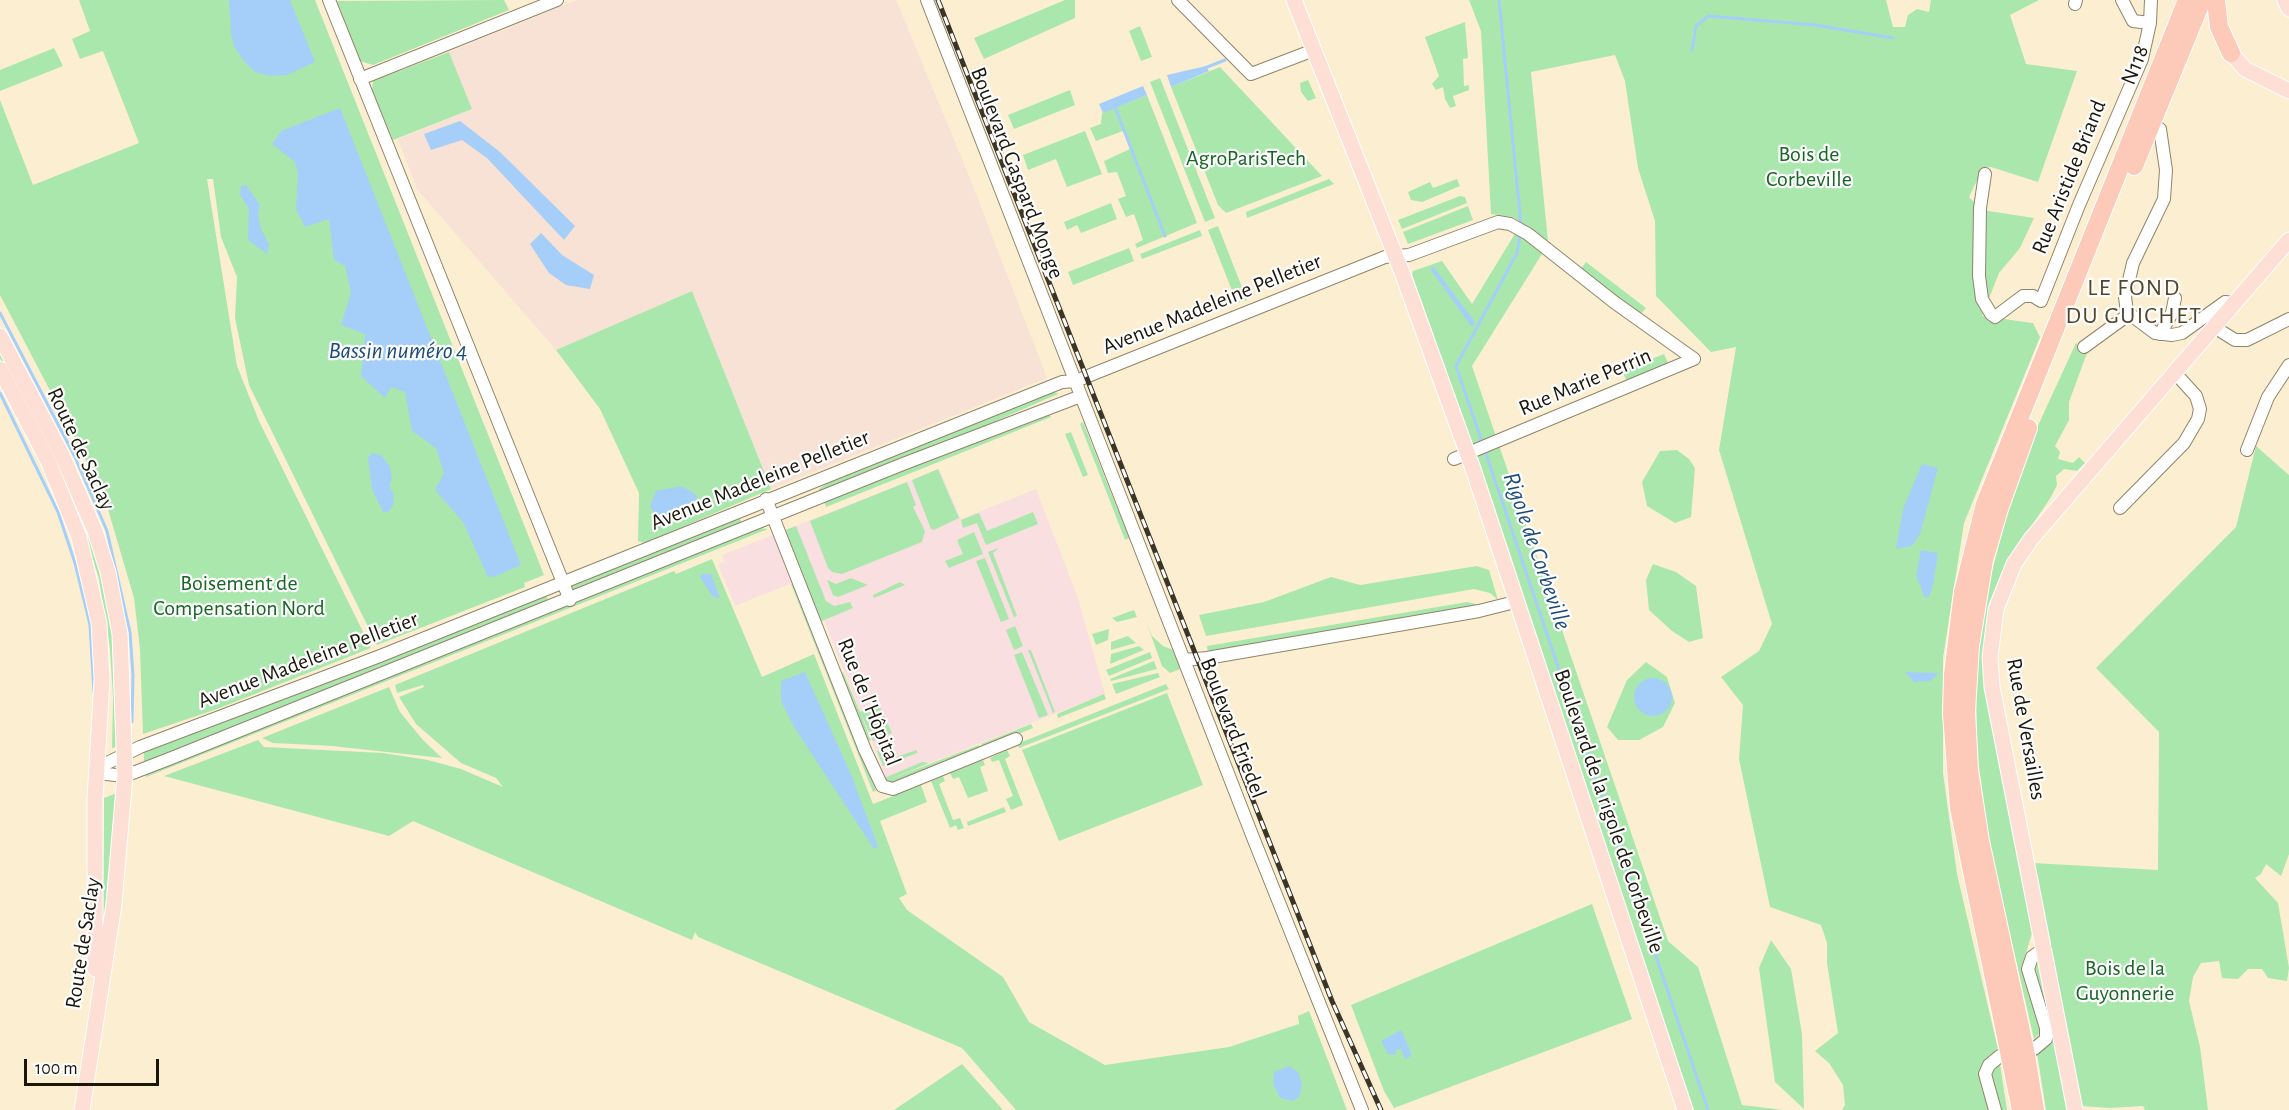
<!DOCTYPE html>
<html>
<head>
<meta charset="utf-8">
<style>
  body { margin:0 }
  #map { position:relative; width:2289px; height:1110px; overflow:hidden; background:#fcefd1; font-family:"Alegreya Sans",sans-serif }
  canvas { display:block }
  .scale { position:absolute; left:24px; top:1059px; width:135px; height:27px; box-sizing:border-box; border:3px solid #1a160b; border-top:0; padding-left:8px; font-size:18px; line-height:21px; white-space:nowrap; color:#1a160b; -webkit-text-stroke:4px #fdfdfd; paint-order:stroke }
</style>
</head>
<body>
<div id="map">
<canvas width="2289" height="1110"></canvas>
<div class="scale">100 m</div>
</div>
<script>
const c = document.querySelector('canvas').getContext('2d');
c.lineJoin = 'round';
function fillPath(path, color) { c.fillStyle = color; c.fill(path, 'evenodd'); }
const poly = rows => new Path2D(rows.map(r => 'M' + r).join(''));
function strokePath(path, color, width, dash) { c.strokeStyle = color; c.lineWidth = width; c.lineCap = dash ? 'butt' : 'round'; c.setLineDash(dash || []); c.stroke(path); }
function write(font, color, halo, rows, align = 'center') {
  c.font = font + ' "Alegreya Sans",sans-serif'; c.lineWidth = 4.5; c.setLineDash([]); c.textBaseline = 'middle'; c.strokeStyle = halo; c.fillStyle = color; for (const [text, x, y, turn = 0] of rows) {
    c.save(); c.translate(x, y); c.rotate((+turn || 0) * Math.PI / 180); c.textAlign = isNaN(turn) ? turn : align; if (halo) c.strokeText(text, 0, 0); c.fillText(text, 0, 0); c.restore();
  }
}
fillPath(poly([
  [577,0,896,0,969,176,1047,378,771,489,692,291,556,350,417,189,398,139,472,109,449,52]
]), '#f8e1d5');
fillPath(poly([
  [939,469,961,519,1036,489,1078,598,1105,694,887,780,807,577,735,606,718,564,725,562,722,555]
]), '#fadfe1');
fillPath(poly([
  [79,0,315,0,544,575,524,583,525,587,377,645,249,385,235,318,237,277,221,237,213,179,207,179,237,366,259,421,371,648,217,709,143,734,140,649,134,598,107,506,80,448,0,295,0,100,33,185,139,143,103,51,80,59,72,39,90,31],
  [504,0,509,10,373,65,360,61,337,1],
  [1065,0,1075,0,1075,18,984,59,974,38],
  [1469,0,1886,0,1893,27,1905,27,1908,15,1917,9,1929,12,1931,0,2039,0,2010,15,2026,64,2077,71,2038,182,1991,167,1983,168,1969,197,1982,210,2034,218,2020,248,1999,273,1982,316,2033,323,2040,337,1964,523,1943,658,1943,773,1957,874,1997,1045,2007,1110,1842,1110,1845,1105,1843,1085,1829,1063,1815,1051,1838,1033,1827,963,1827,943,1821,925,1770,907,1739,759,1743,705,1721,677,1759,651,1772,624,1719,450,1736,347,1711,352,1656,296,1655,221,1638,168,1625,81,1615,55,1531,72,1548,241,1513,217,1491,214,1481,31],
  [1465,22,1468,58,1463,59,1464,86,1469,85,1469,90,1453,96,1456,106,1450,108,1445,99,1443,87,1436,90,1432,84,1439,76,1425,37],
  [1140,26,1152,57,1141,61,1129,31],
  [54,48,63,66,0,91,0,70],
  [449,52,472,109,393,140,372,91,373,81],
  [1220,67,1322,176,1226,213,1218,205,1171,87],
  [1160,78,1215,218,1205,222,1150,82],
  [1308,80,1316,98,1308,101,1301,92,1300,83],
  [1070,90,1075,105,1014,129,1008,115],
  [1147,95,1197,223,1137,248,1135,244,1143,240,1134,214,1126,217,1118,199,1126,196,1117,172,1108,173,1104,161,1130,149,1123,131,1096,141,1090,128,1101,124,1102,113],
  [1085,131,1102,174,1067,187,1056,159,1028,170,1023,155],
  [1329,179,1334,184,1247,218,1246,212],
  [1457,179,1460,186,1422,202,1411,200,1408,192,1430,182,1433,188],
  [1460,196,1465,197,1467,203,1402,229,1398,220],
  [1111,203,1117,219,1081,233,1077,225,1067,230,1064,222],
  [1468,206,1473,220,1408,244,1403,232],
  [1218,226,1247,300,1237,303,1208,230],
  [1200,230,1202,236,1142,259,1140,254],
  [1516,232,1542,254,1472,366,1668,941,1698,967,1742,1105,1784,1110,1694,1110,1440,366,1434,336,1412,275,1413,271,1442,261,1472,304],
  [1129,248,1134,261,1073,285,1068,272],
  [1586,262,1646,308,1638,317,1578,273],
  [692,291,771,489,645,543,638,541,639,493,600,409,556,350],
  [2076,343,2087,353,2069,402,2069,420,2055,446,2060,452,2058,459,2073,463,2079,457,2085,463,2077,471,2064,469,2056,476,2057,485,2051,497,2008,561,1990,607,1984,677,2033,930,2021,969,2042,1031,2034,1039,1989,842,1977,752,1976,682,1984,601,2013,492,2036,430],
  [0,348,43,430,97,553,114,632,117,747,112,748,113,697,110,649,99,579,86,537,38,431,0,358],
  [1664,354,1670,367,1628,384,1622,371],
  [1052,390,1058,394,998,420,980,431,820,493,819,489,826,484],
  [1049,413,1051,417,826,507,824,501],
  [1083,422,1117,508,1132,537,1125,540,1080,424],
  [1071,432,1088,475,1083,477,1065,434],
  [2256,446,2289,475,2289,854,2281,876,2266,864,2261,874,2255,878,2278,903,2289,968,2287,981,2268,978,2262,969,2248,969,2238,979,2222,978,2219,961,2201,963,2193,977,2189,1001,2200,1047,2208,1110,2145,1110,2143,1106,2110,1108,2081,1106,2033,863,2158,870,2159,732,2096,668,2236,527],
  [1677,450,1689,459,1695,468,1691,517,1675,523,1647,506,1642,482,1660,451],
  [938,469,959,518,934,530,931,529,912,480],
  [907,482,916,505,913,507,925,531,922,542,842,574,832,572,828,568,810,521],
  [1033,512,1038,524,986,545,977,523,963,528,961,520,979,513,987,531],
  [738,515,743,525,574,592,570,582],
  [796,526,826,601,834,606,850,602,853,608,822,621,818,619,783,531],
  [759,528,768,529,146,777,145,773],
  [974,532,983,554,949,568,945,561,963,554,957,540],
  [999,548,993,553,1017,616,1014,617,988,552],
  [985,558,1009,619,1001,622,976,561],
  [712,559,762,677,814,654,873,804,921,785,927,802,880,821,907,894,899,898,907,910,1003,977,1029,1022,1105,1065,1229,1047,1299,1024,1298,1016,1309,1011,1347,1110,1016,1110,962,1048,698,937,695,932,692,940,413,821,389,836,164,776,258,740,264,747,383,753,428,760,461,769,503,787,496,778,461,763,416,724,399,697,424,687,423,685,397,693,395,685,674,571,676,574],
  [1653,564,1676,572,1696,586,1703,638,1689,642,1672,631,1649,610,1646,580],
  [1477,566,1489,570,1498,600,1490,593,1474,589,1206,636,1199,615,1264,602,1331,577,1360,585],
  [851,578,868,585,838,597,833,595,827,580,836,584],
  [900,582,905,585,874,598,873,595],
  [793,583,876,791,873,792,791,584],
  [545,593,549,602,144,764,144,751],
  [1467,602,1481,605,1208,654,1207,646],
  [1134,610,1137,617,1117,622,1112,618],
  [1147,624,1152,636,1163,646,1176,651,1183,668,1170,673,1162,666],
  [1015,626,1023,646,1014,650,1006,630],
  [1109,629,1108,640,1096,645,1092,634],
  [1128,636,1136,643,1111,650,1111,642],
  [1139,646,1144,650,1110,664,1111,654],
  [1028,650,1031,650,1055,712,1053,713],
  [1022,652,1048,715,1039,718,1014,655],
  [1150,652,1152,658,1109,676,1106,670],
  [1154,661,1157,669,1111,681,1110,679],
  [1646,662,1667,677,1675,703,1663,727,1639,740,1618,740,1607,727,1627,680],
  [843,672,860,712,879,705,892,733,873,741,861,714,871,741,865,739,841,674],
  [1158,673,1160,677,1116,694,1112,684],
  [1166,684,1169,689,1019,748,1017,744],
  [389,687,400,712,423,740,442,758,332,746,273,743,262,738],
  [1167,693,1203,785,1059,841,1022,750],
  [1104,694,1106,699,1058,718,1057,714],
  [1031,724,1033,728,983,748,981,744],
  [979,745,981,749,892,784,882,779,922,762,929,763,888,780],
  [889,747,893,758,917,750,917,753,883,766,877,751],
  [1007,750,1010,756,1005,759,1023,805,1011,810,1006,799,1013,796,999,760,992,762,990,758],
  [983,760,985,765,980,767,988,791,968,798,959,777,953,779,950,773],
  [943,776,945,781,939,784,953,820,960,818,964,828,958,830,956,825,950,828,931,781],
  [117,793,106,926,103,926,104,798],
  [1004,807,1006,812,968,826,967,822],
  [1592,904,1632,1019,1394,1108,1384,1091,1351,1005],
  [1771,940,1791,969,1802,1034,1804,1109,1775,1082,1759,968],
  [2037,963,2041,965,2068,1110,2046,1110,2037,1053,2047,1045,2033,966],
  [962,1064,1003,1110,894,1110]
]), '#aae7ad');
fillPath(poly([
  [229,0,290,0,315,62,287,75,270,76,255,72,243,60,234,46,231,34],
  [1206,66,1209,71,1171,87,1167,75],
  [1143,86,1147,95,1103,113,1099,104],
  [340,108,521,565,496,576,488,577,463,522,435,490,444,473,436,448,412,431,405,392,391,387,385,398,361,376,365,334,341,325,351,293,345,266,334,260,329,219,305,227,296,209,298,173,295,162,272,144,281,131],
  [460,121,500,152,575,226,564,240,487,158,462,140,431,150,424,134],
  [246,185,260,205,258,214,261,229,269,244,267,254,248,240,249,209,240,195,241,186],
  [541,233,562,255,594,275,590,289,566,285,549,273,530,244],
  [1433,266,1475,322,1472,327,1430,269],
  [373,453,381,455,390,467,392,479,389,486,394,495,393,506,388,512,383,512,372,489,368,457],
  [1922,464,1938,468,1920,534,1912,546,1896,549,1903,509],
  [681,486,694,493,699,501,698,509,685,518,666,522,659,519,650,507,656,491],
  [1921,550,1938,553,1933,585,1929,596,1925,598,1916,576],
  [702,574,711,574,720,598,713,597,700,577],
  [805,672,852,777,878,847,874,849,794,727,781,701,781,681],
  [1905,672,1939,673,1930,681,1914,682],
  '1634 697a19 19 0 1 1 38 0a19 19 0 1 1-38 0Z',
  [1401,1030,1411,1052,1411,1056,1405,1059,1401,1049,1397,1049,1395,1055,1388,1054,1381,1041],
  [1290,1066,1298,1072,1302,1084,1300,1096,1293,1101,1280,1098,1273,1083,1274,1072]
]), '#a5cff8');
strokePath(poly([
  [1499,0,1521,225],
  [1695,32,1696,26,1708,16,1815,25,1893,38],
  [1692,50,1695,34],
  [1205,68,1225,60],
  [1115,107,1165,236],
  [0,313,75,457,107,531,130,632,133,675,132,722],
  [0,393,58,512,75,563,90,625,94,693],
  [1483,445,1456,366,1517,253,1520,235],
  [1485,451,1708,1110]
]), '#a5cff8', 3);
const minor = poly([
  [329,0,570,600],
  [927,0,1252,835,1362,1110],
  [1178,0,1251,74,1314,50],
  [2122,0,2133,21,2150,23],
  [2075,4,2076,0],
  [360,79,557,0],
  [2160,129,2166,170,2164,199,2133,263,2125,297,2127,312,2155,333,2172,335,2182,333,2225,302,2233,303],
  [1985,174,1980,208,1979,276,1982,299,1991,314,1995,317,2023,296,2033,296,2041,301,2079,205,2142,59,2150,23,2151,0],
  [2214,327,2235,340,2247,340,2289,319],
  [2160,334,2172,313,2175,298],
  [2084,347,2128,315],
  [2247,450,2268,397,2289,365],
  [1454,459,1694,359],
  [766,499,865,750,882,786,893,789,1016,739],
  [2120,508,2184,443,2198,419,2200,409,2196,396,2176,374],
  [1184,660,1207,658,1479,611,1515,602],
  [97,768,140,747,380,656,1062,382,1076,381,1093,374,1385,257,1409,255,1498,222,1510,224,1528,234,1614,302,1694,359],
  [97,773,125,776,174,757,903,464,1081,396],
  [2034,1049,2046,1039,2046,1028,2028,969,2032,957,2045,948],
  [1995,1110,1985,1074,1989,1065,2000,1056]
]);
const major = poly([
  [1294,0,1403,275,1473,469,1685,1110],
  [2285,0,2289,9],
  [2231,53,2245,69,2289,91],
  [0,336,62,455,95,531,108,572,120,634,125,776,114,904,82,1110],
  [0,369,48,461,79,537,99,623,102,679,95,799,95,969],
  [2075,1110,1992,687,1990,657,1996,609,2014,564,2031,539,2289,240]
]);
const highway = poly([
  [2216,0,2219,27,2231,53],
  [2134,166,2202,0],
  [2028,428,1999,509,1984,560,1970,646,1966,711,1969,770,1980,841,2025,1050,2035,1110],
  [2021,1110,1959,808,1952,714,1953,674,1963,592,1985,504,2187,0]
]);
strokePath(minor, '#908469', 14);
strokePath(major, '#fff', 17);
strokePath(highway, '#fff', 20);
strokePath(minor, '#fff', 12);
strokePath(major, '#fedfd6', 15);
strokePath(highway, '#fdcaba', 18);
const rail = poly([
  [938,0,1332,1001,1381,1110]
]);
strokePath(rail, '#3a3527', 5);
strokePath(rail, '#fdfdfd', 3, [9]);
write('22px', '#1a160b', '#fdfdfd', [
  ["N118",2135,65,-68],
  ["Boulevard Gaspard Monge",1017,173,69],
  ["Rue Aristide Briand",2069,177,-68],
  ["Avenue Madeleine Pelletier",1212,304,-22],
  ["Rue Marie Perrin",1585,382,-23],
  ["Route de Saclay",81,449,65],
  ["Avenue Madeleine Pelletier",760,480,-22],
  ["Avenue Madeleine Pelletier",308,660,-21],
  ["Rue de l'Hôpital",869,702,68],
  ["Boulevard Friedel",1233,728,69],
  ["Rue de Versailles",2026,729,80],
  ["Boulevard de la rigole de Corbeville",1609,811,71],
  ["Route de Saclay",83,943,-81]
]);
write('22px', '#186526', '#fdfdfd', [
  ["Bois de",1809,154],
  ["Corbeville",1809,179],
  ["AgroParisTech",1246,158],
  ["Boisement de",239,583],
  ["Compensation Nord",239,608],
  ["Bois de la",2125,968],
  ["Guyonnerie",2125,993]
]);
c.letterSpacing = '1.5px';
write('24px', '#51462c', '#fdfdfd', [
  ["LE FOND",2134,288],
  ["DU GUICHET",2134,316]
]);
c.letterSpacing = '0px';
write('italic 24px', '#1b4c79', '#fdfdfd', [
  ["Bassin numéro 4",398,351],
  ["Rigole de Corbeville",1537,551,71]
]);
</script>
</body>
</html>
